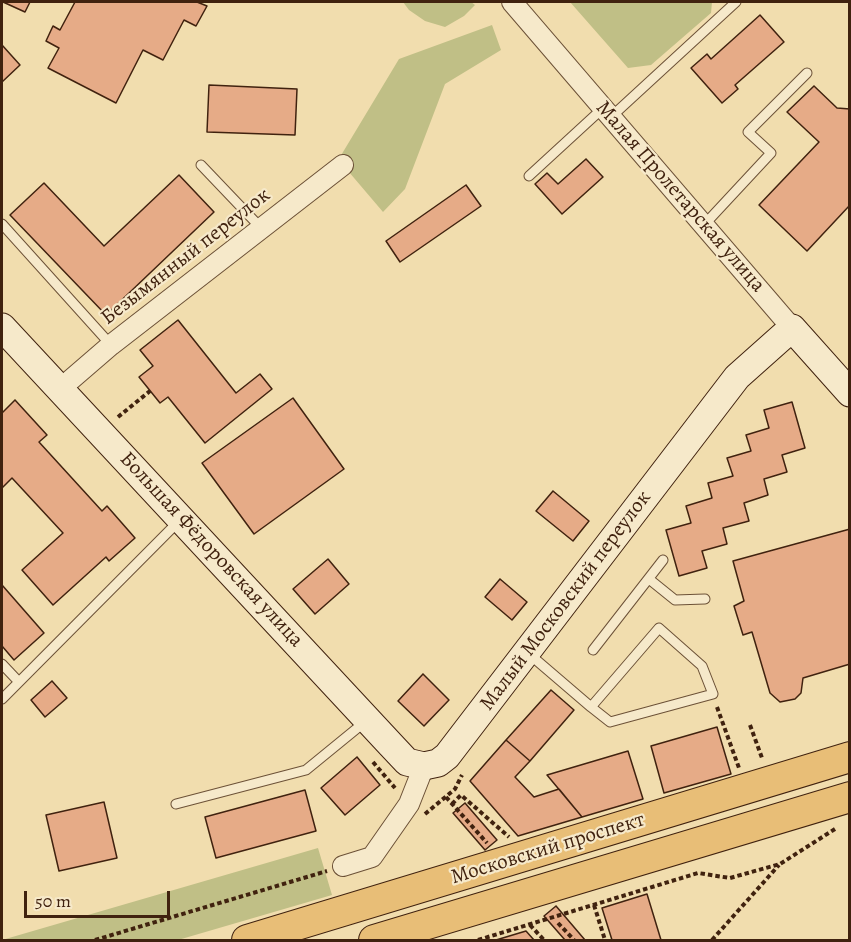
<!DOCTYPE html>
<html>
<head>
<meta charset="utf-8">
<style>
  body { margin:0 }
  #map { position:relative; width:851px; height:942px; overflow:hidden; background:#f1ddae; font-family:Alegreya,serif }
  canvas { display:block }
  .frame { position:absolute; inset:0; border:3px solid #40220f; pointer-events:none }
  .scale { position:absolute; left:24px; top:891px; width:146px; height:27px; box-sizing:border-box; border:3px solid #40220f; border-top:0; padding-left:8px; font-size:18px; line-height:21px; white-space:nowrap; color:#40220f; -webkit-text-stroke:4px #f6e9ca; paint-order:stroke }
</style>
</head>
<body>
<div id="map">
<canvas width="851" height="942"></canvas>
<div class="frame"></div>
<div class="scale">50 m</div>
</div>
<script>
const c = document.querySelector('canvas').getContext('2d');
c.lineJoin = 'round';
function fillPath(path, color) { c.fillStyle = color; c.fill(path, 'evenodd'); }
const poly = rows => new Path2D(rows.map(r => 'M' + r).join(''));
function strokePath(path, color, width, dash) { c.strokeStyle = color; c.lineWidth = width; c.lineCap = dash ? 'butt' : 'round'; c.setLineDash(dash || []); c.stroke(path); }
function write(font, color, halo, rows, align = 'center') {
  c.font = font + ' Alegreya,serif'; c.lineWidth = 4.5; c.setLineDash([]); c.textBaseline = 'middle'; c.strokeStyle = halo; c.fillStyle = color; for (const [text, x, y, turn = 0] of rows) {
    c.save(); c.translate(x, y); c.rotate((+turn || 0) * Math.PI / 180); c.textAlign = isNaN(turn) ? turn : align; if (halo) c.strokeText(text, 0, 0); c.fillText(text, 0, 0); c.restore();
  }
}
fillPath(poly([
  [403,2,471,2,475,5,464,16,445,27,425,21,409,10],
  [570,2,712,2,711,13,651,65,628,68],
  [492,25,501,50,445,84,405,189,383,212,343,165,340,157,399,59],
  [318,848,332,895,178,940,2,940]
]), '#c0bf86');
const building = poly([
  [3,2,30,2,25,12,3,2],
  [75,2,197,2,207,6,196,26,184,20,163,60,143,50,116,103,48,68,59,48,46,41,53,26,60,30,75,2],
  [760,15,784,42,735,85,738,89,722,103,691,68,707,54,711,59,760,15],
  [2,45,20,65,2,82,2,45],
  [209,85,297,89,295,135,207,132,209,85],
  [814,86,837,108,850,109,850,205,807,251,759,205,819,142,787,112,814,86],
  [586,159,603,177,562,214,535,184,547,173,558,184,586,159],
  [179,175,214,212,106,315,10,215,44,183,104,246,179,175],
  [466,185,481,206,400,262,386,241,466,185],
  [178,320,236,393,260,374,272,389,205,443,168,397,160,403,139,377,153,366,140,350,178,320],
  [293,398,344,469,254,534,202,463,293,398],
  [15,400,47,435,39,442,102,511,107,506,135,538,109,561,106,557,53,605,22,570,63,533,12,478,2,488,2,413,15,400],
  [792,402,805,448,782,455,787,472,764,479,768,495,744,503,749,521,723,528,727,544,702,551,707,568,679,576,666,530,691,523,686,506,712,498,708,483,733,476,727,458,751,451,746,435,769,428,764,410,792,402],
  [553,491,589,521,573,541,536,511,553,491],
  [850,529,850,664,803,678,801,693,795,699,780,702,770,693,752,632,743,635,734,606,744,601,733,561,850,529],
  [328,559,349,584,315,614,293,589,328,559],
  [500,579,527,602,512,620,485,597,500,579],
  [2,585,44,633,14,660,2,646,2,585],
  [423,674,449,700,424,726,398,701,423,674],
  [52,681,67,698,45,717,31,700,52,681],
  [551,690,574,710,530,761,506,740,551,690],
  [717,727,731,774,664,793,651,746,717,727],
  [506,740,530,761,515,777,534,797,559,789,582,817,518,836,470,781,506,740],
  [628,751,643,799,582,817,547,775,628,751],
  [357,757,380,785,345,815,321,788,357,757],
  [305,790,316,831,216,858,205,817,305,790],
  [104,802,117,858,59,871,46,815,104,802],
  [465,803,497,840,485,850,453,813,465,803],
  [647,894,661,940,612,940,602,908,647,894],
  [556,906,585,940,565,940,544,916,556,906],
  [526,931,534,940,496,940,526,931]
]);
fillPath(building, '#e6ab87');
strokePath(building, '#40220f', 1.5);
const lane = poly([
  [611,117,736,2],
  [201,165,262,229],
  [529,176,603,108],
  [2,224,111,345],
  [704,225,771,153,748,132,807,73],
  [649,579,675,600,705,599],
  [593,650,663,560],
  [528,653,591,707,610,722,713,694,702,666,659,628,591,707],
  [2,664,19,682],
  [2,699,178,522],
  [176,804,306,770,366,721]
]);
const street = poly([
  [512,2,792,328],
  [60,389,111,345,343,165],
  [343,866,372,857,409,804,424,766]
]);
const secondary = poly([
  [2,327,391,745,407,762,424,766,438,763,447,756,737,377,792,328,850,393]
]);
const primary = poly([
  [247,940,850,757],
  [374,940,850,797]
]);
strokePath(lane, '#6c5137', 11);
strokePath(street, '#6c5137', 22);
strokePath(secondary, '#40220f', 29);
strokePath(primary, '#40220f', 32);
strokePath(poly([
  [118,417,150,391],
  [717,707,739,768],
  [750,725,762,758],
  [373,762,395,788],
  [446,797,487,843],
  [452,804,461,795,509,837],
  [425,814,455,789,462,775],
  [594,905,605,940],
  [558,923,574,940],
  [530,925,544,940],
  [95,940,327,871],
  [478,940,698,873,730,878,780,864,835,829],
  [712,940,779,865]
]), '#40220f', 4, [4.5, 3]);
strokePath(lane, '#f6e9ca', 9);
strokePath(street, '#f6e9ca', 20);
strokePath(secondary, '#f6e9ca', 27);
strokePath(primary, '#e8be77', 30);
write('21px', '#40220f', '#f6e9ca', [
  ["Малая Пролетарская улица",680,197,49],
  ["Безымянный переулок",186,257,-38],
  ["Большая Фёдоровская улица",211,550,47],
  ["Малый Московский переулок",566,601,-53],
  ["Московский проспект",548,849,-17]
]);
</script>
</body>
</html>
